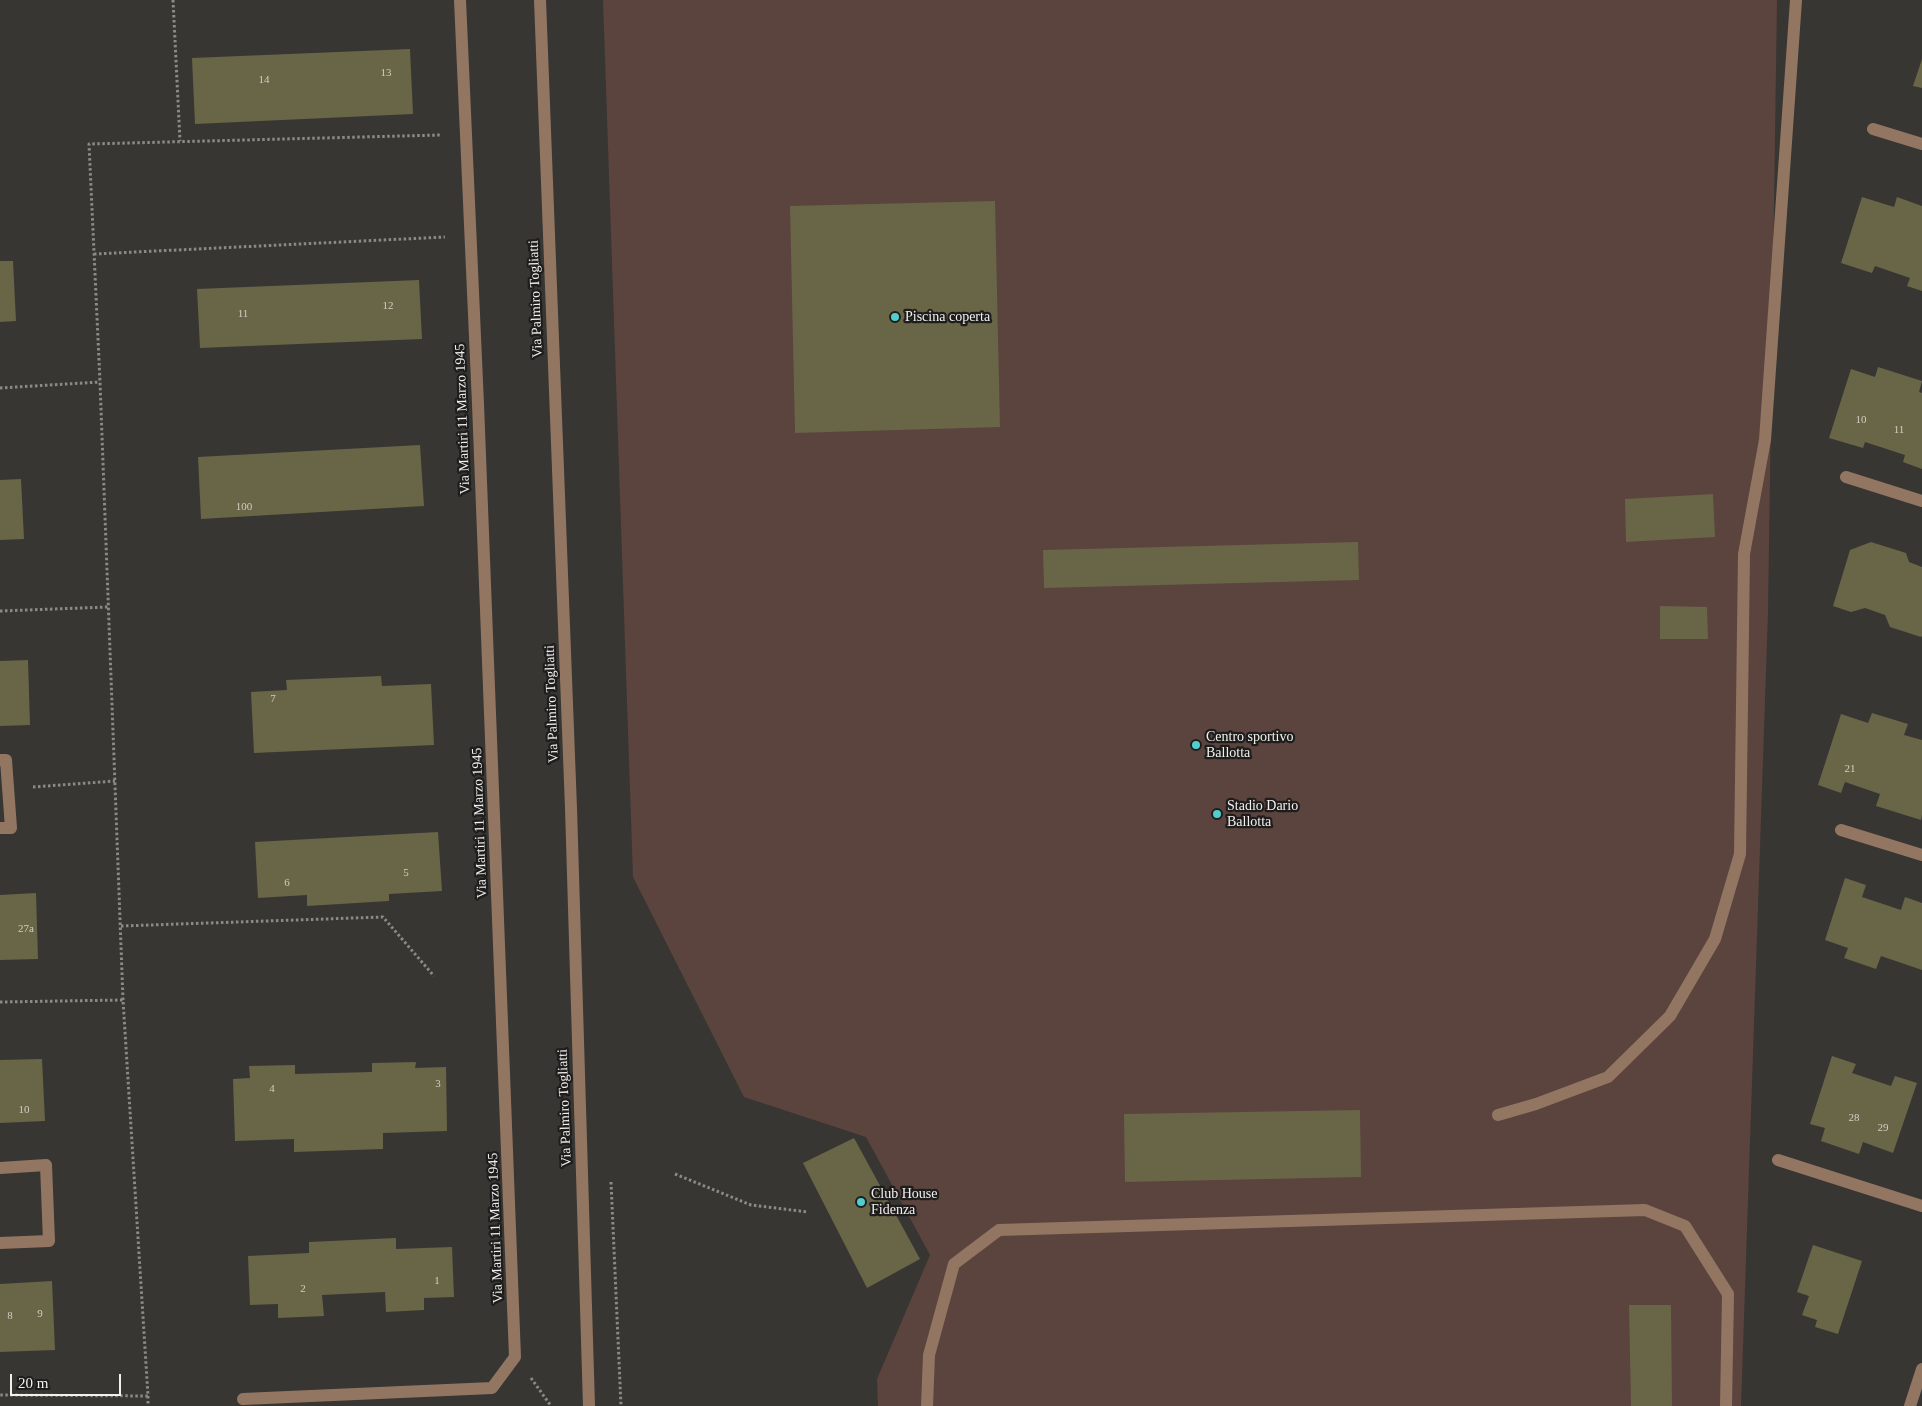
<!DOCTYPE html>
<html>
<head>
<meta charset="utf-8">
<style>
  body { margin:0 }
  #map { position:relative; width:1922px; height:1406px; overflow:hidden; background:#373633; font-family:Georgia,serif }
  canvas { display:block }
  .scale { position:absolute; left:10px; top:1374px; width:111px; height:22px; box-sizing:border-box; border:2px solid #f1f0ee; border-top:0; padding-left:6px; font-size:15px; line-height:18px; white-space:nowrap; color:#f1f0ee; -webkit-text-stroke:4px #1e1d1c; paint-order:stroke }
</style>
</head>
<body>
<div id="map">
<canvas width="1922" height="1406"></canvas>
<div class="scale">20 m</div>
</div>
<script>
const c = document.querySelector('canvas').getContext('2d');
c.lineJoin = 'round';
function fillPath(path, color) { c.fillStyle = color; c.fill(path, 'evenodd'); }
const poly = rows => new Path2D(rows.map(r => 'M' + r).join(''));
function strokePath(path, color, width, dash) { c.strokeStyle = color; c.lineWidth = width; c.lineCap = dash ? 'butt' : 'round'; c.setLineDash(dash || []); c.stroke(path); }
function write(font, color, halo, rows, align = 'center') {
  c.font = font + ' Georgia,serif'; c.lineWidth = 4.5; c.setLineDash([]); c.textBaseline = 'middle'; c.strokeStyle = halo; c.fillStyle = color; for (const [text, x, y, turn = 0] of rows) {
    c.save(); c.translate(x, y); c.rotate((+turn || 0) * Math.PI / 180); c.textAlign = isNaN(turn) ? turn : align; if (halo) c.strokeText(text, 0, 0); c.fillText(text, 0, 0); c.restore();
  }
}
fillPath(poly([
  [603,0,1777,0,1768,612,1741,1406,878,1406,877,1379,930,1255,866,1137,744,1097,633,877]
]), '#5b433e');
fillPath(poly([
  [410,49,413,114,195,124,192,58],
  [1922,59,1922,88,1913,86],
  [1862,197,1894,207,1897,197,1922,206,1922,291,1907,286,1910,278,1875,266,1872,273,1841,263],
  [995,201,1000,427,795,433,790,206],
  [0,261,13,261,16,321,0,322],
  [419,280,422,339,200,348,197,289],
  [1878,367,1922,381,1919,392,1922,393,1922,469,1903,462,1905,455,1865,442,1863,448,1829,438,1851,369,1875,377],
  [420,445,424,506,201,519,198,457],
  [21,479,24,539,0,540,0,480],
  [1713,494,1715,537,1626,542,1625,499],
  [1358,542,1359,580,1044,588,1043,550],
  [1871,542,1906,553,1909,562,1922,567,1922,636,1921,637,1890,627,1885,615,1865,608,1851,612,1833,606,1850,550],
  [1660,606,1707,607,1708,639,1660,639],
  [28,660,30,725,0,726,0,661],
  [381,676,382,686,431,684,434,745,254,753,251,692,287,690,286,680],
  [1872,713,1908,724,1904,735,1922,740,1922,815,1921,820,1876,806,1880,794,1845,782,1841,793,1818,785,1841,714,1868,723],
  [438,832,442,891,389,894,389,901,307,906,307,895,258,898,255,842],
  [1845,878,1866,885,1862,897,1901,910,1905,897,1922,903,1922,970,1881,956,1876,969,1844,958,1848,948,1825,940],
  [36,893,38,959,0,960,0,895],
  [1832,1056,1856,1064,1852,1073,1891,1086,1895,1076,1917,1083,1893,1153,1863,1142,1859,1154,1821,1141,1825,1128,1810,1124],
  [42,1059,45,1121,0,1123,0,1060],
  [416,1062,415,1068,446,1067,447,1131,383,1133,383,1149,294,1152,294,1139,235,1141,233,1079,250,1078,249,1066,295,1065,295,1074,372,1072,372,1063],
  [1360,1110,1361,1177,1125,1182,1124,1114],
  [854,1138,920,1259,867,1288,803,1163],
  [396,1238,396,1249,452,1247,454,1297,424,1298,424,1310,386,1312,385,1292,322,1295,324,1316,278,1318,278,1304,250,1305,248,1256,309,1253,309,1242],
  [1813,1245,1862,1261,1838,1334,1815,1327,1817,1320,1802,1315,1809,1296,1797,1292],
  [52,1281,55,1350,0,1352,0,1284],
  [1629,1305,1671,1305,1672,1406,1631,1406]
]), '#696547');
strokePath(poly([
  [173,0,180,141],
  [94,254,445,237],
  [0,388,100,382],
  [0,611,108,607],
  [33,787,115,781],
  [121,926,383,917,434,976],
  [123,1000,100,382,89,144,440,135],
  [0,1002,123,1000,148,1396,0,1395],
  [675,1174,751,1205,808,1212],
  [611,1182,621,1406],
  [531,1378,551,1406],
  [148,1396,148,1406]
]), '#8b8a87', 3, [2.5, 2.5]);
strokePath(poly([
  [540,0,571,808,589,1406],
  [1873,129,1922,144],
  [1846,477,1922,501],
  [0,760,6,760,11,828,0,828],
  [1841,830,1922,855],
  [1498,1115,1536,1104,1608,1077,1670,1016,1715,939,1740,854,1744,554,1765,440,1796,0],
  [1778,1160,1922,1206],
  [0,1168,46,1165,49,1241,0,1243],
  [243,1399,492,1388,515,1357,478,404,460,0],
  [927,1406,929,1355,954,1264,999,1230,1645,1210,1685,1226,1728,1294,1726,1406],
  [1910,1406,1922,1369]
]), '#937662', 12);
for (const [x, y, r, color] of [
  [895,317,5,"#52cdcd"],
  [1196,745,5,"#52cdcd"],
  [1217,814,5,"#52cdcd"],
  [861,1202,5,"#52cdcd"]
]) { const dot = new Path2D(); dot.arc(x, y, r, 0, 2 * Math.PI); c.fillStyle = color; c.fill(dot); strokePath(dot, '#1e1d1c', 2); }
write('11px', '#cfcdc4', null, [
  ["13",386,73],
  ["14",264,80],
  ["12",388,306],
  ["11",243,314],
  ["10",1861,420],
  ["11",1899,430],
  ["100",244,507],
  ["7",273,699],
  ["21",1850,769],
  ["5",406,873],
  ["6",287,883],
  ["27a",26,929],
  ["3",438,1084],
  ["4",272,1089],
  ["10",24,1110],
  ["28",1854,1118],
  ["29",1883,1128],
  ["1",437,1281],
  ["2",303,1289],
  ["9",40,1314],
  ["8",10,1316]
]);
write('14px', '#f1f0ee', '#1e1d1c', [
  ["Via Palmiro Togliatti",536,299,-92],
  ["Via Martiri 11 Marzo 1945",463,419,-92],
  ["Via Palmiro Togliatti",552,704,-92],
  ["Via Martiri 11 Marzo 1945",480,823,-92],
  ["Via Palmiro Togliatti",565,1108,-92],
  ["Via Martiri 11 Marzo 1945",496,1228,-92]
]);
write('14px', '#f1f0ee', '#1e1d1c', [
  ["Piscina coperta",905,317],
  ["Centro sportivo",1206,737],
  ["Ballotta",1206,753],
  ["Stadio Dario",1227,806],
  ["Ballotta",1227,822],
  ["Club House",871,1194],
  ["Fidenza",871,1210]
], 'left');
</script>
</body>
</html>
